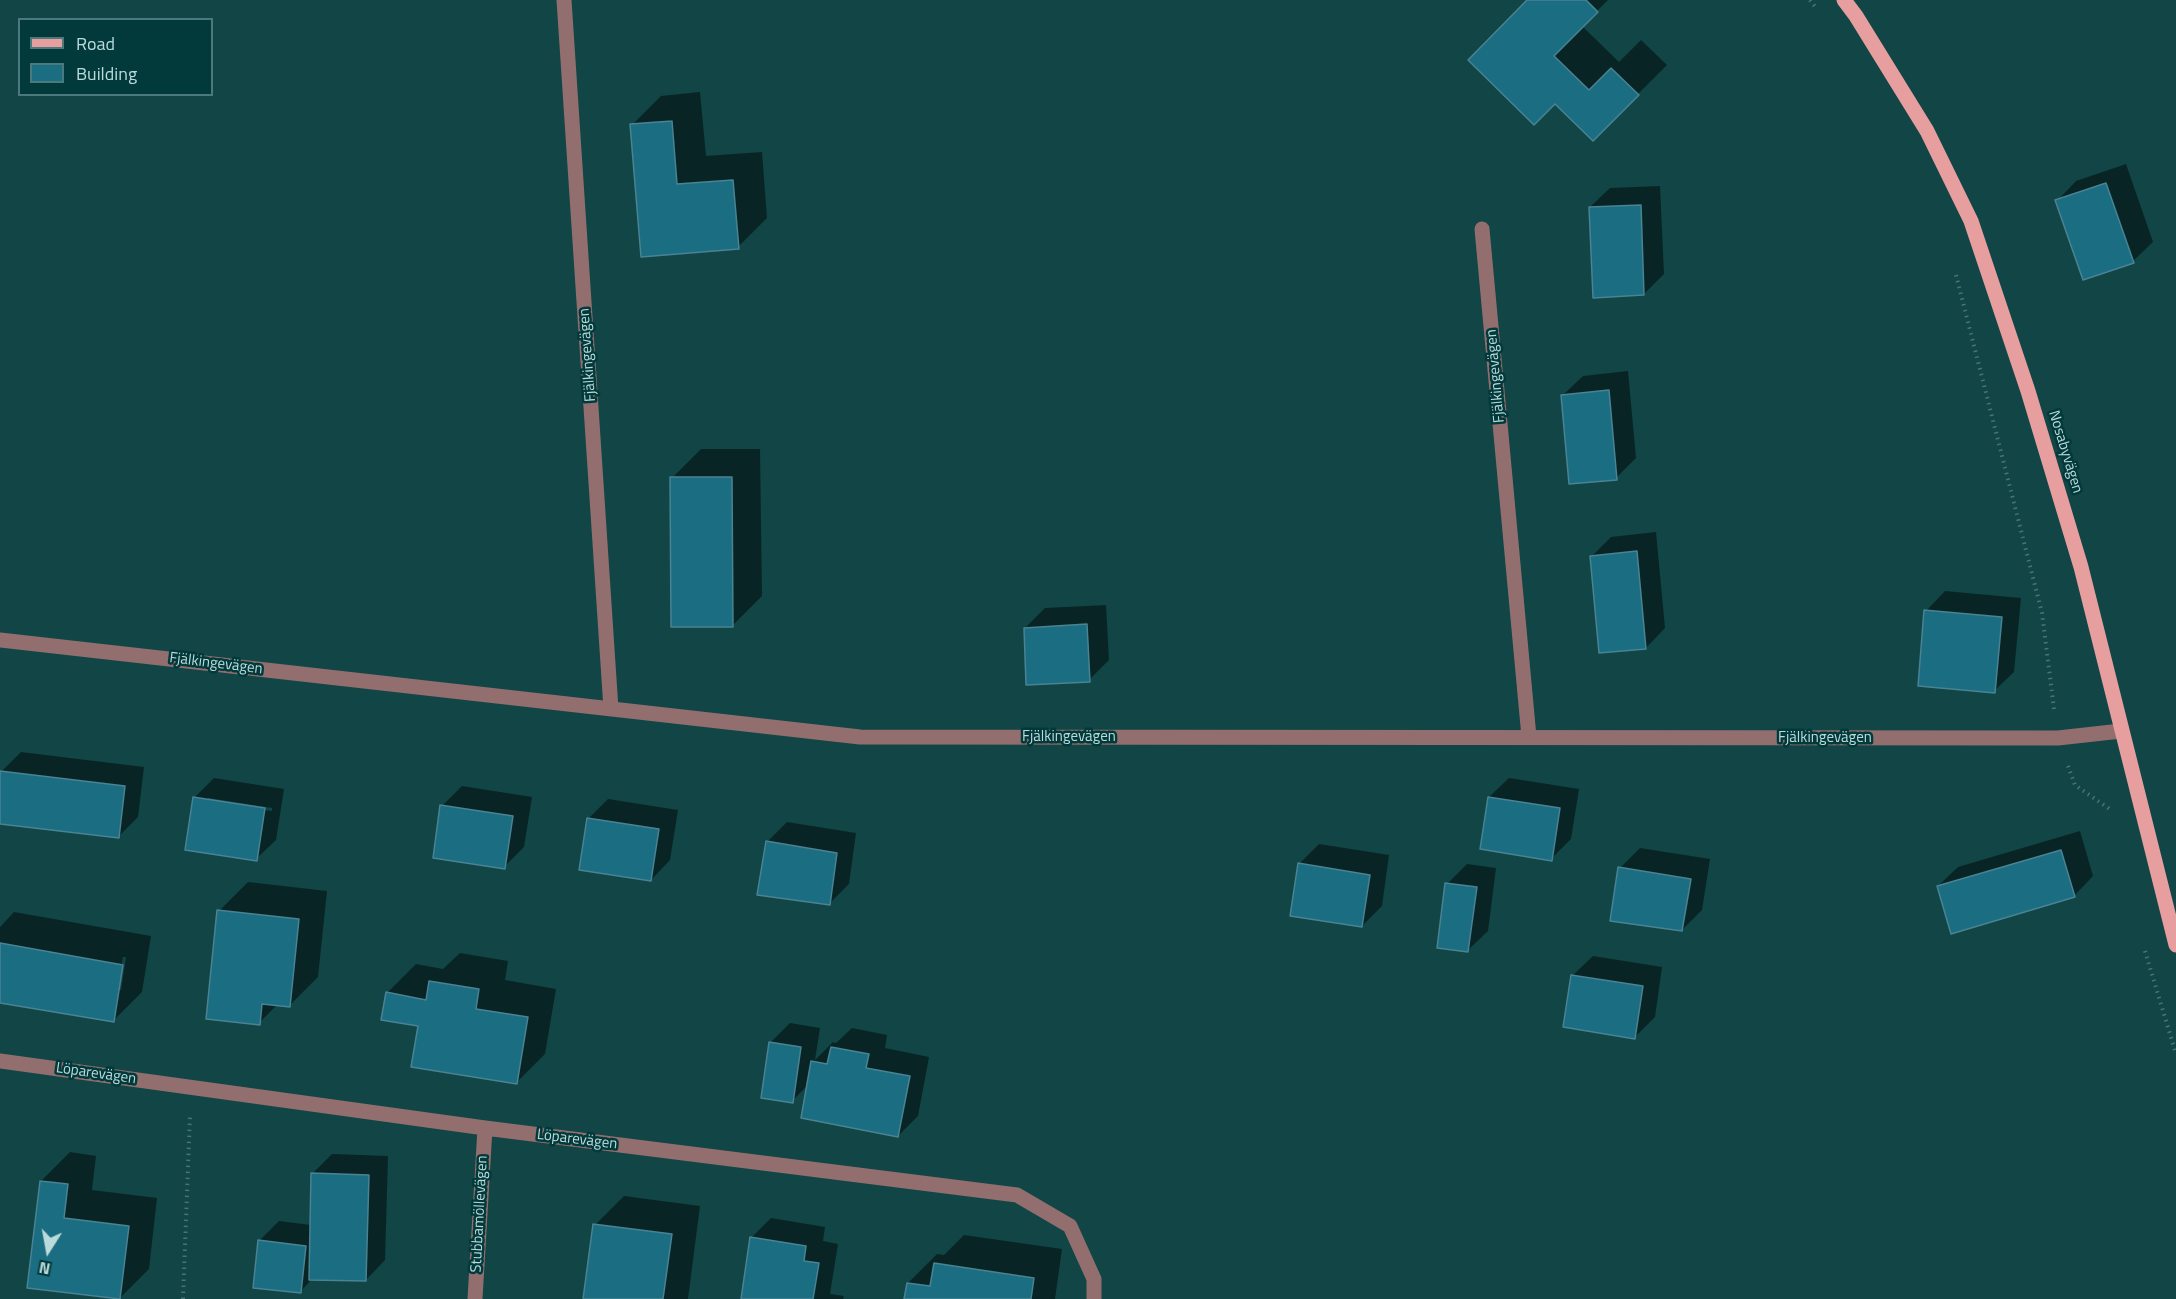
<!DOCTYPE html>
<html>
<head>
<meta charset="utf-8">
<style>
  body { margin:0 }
  #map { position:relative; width:2176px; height:1299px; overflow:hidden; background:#114546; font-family:"Titillium Web",sans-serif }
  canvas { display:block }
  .legend { position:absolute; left:18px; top:18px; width:195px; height:78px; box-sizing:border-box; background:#023a3c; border:2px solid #4c7a7c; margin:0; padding:8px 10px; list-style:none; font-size:18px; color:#bbdadb }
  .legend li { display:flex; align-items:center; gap:12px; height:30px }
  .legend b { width:30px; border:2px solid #4c7a7c }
  .north { position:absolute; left:18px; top:1221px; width:60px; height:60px; -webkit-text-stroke:4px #023a3c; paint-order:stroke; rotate:191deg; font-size:16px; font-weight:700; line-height:24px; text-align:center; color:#bbdadb }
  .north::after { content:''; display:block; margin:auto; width:21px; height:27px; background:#bbdadb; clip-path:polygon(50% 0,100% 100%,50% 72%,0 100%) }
</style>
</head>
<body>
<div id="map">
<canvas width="2176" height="1299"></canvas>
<ul class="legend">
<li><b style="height:8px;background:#e69e9f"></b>Road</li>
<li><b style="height:16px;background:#1b6d81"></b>Building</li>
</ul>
<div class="north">N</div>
</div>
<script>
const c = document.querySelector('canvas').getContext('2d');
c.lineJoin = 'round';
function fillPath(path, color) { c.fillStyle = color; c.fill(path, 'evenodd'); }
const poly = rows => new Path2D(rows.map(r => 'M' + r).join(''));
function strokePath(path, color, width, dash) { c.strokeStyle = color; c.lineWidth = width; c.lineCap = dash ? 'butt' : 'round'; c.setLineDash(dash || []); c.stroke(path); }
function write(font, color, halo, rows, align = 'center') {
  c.font = font + ' "Titillium Web",sans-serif'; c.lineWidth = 5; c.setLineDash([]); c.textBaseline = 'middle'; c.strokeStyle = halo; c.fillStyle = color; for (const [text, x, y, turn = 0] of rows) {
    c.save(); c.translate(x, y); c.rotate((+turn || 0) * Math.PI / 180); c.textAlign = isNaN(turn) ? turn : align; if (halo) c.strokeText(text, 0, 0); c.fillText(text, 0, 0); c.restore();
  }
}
fillPath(poly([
  [1529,0,1608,0,1582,26,1619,62,1641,40,1667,65,1593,139,1555,102],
  [700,92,706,156,762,152,767,218,738,247,642,255,632,125,661,96],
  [2126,164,2153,242,2133,261,2057,201,2076,181],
  [1660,186,1664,274,1644,294,1590,207,1610,188],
  [1628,371,1636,458,1616,478,1563,395,1583,376],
  [701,449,760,449,762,596,733,625,672,478],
  [1656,532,1665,628,1646,648,1591,557,1611,537],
  [1945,591,2021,598,2014,672,1994,691,1926,611],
  [1106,605,1109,660,1089,680,1025,628,1045,608],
  [21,752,144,767,138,817,118,837,0,823,1,772],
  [214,778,284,789,276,840,256,859,194,798],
  [208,798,272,808,272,811,208,801],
  [1509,778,1579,789,1571,839,1551,859,1489,797],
  [462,786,532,797,524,847,504,867,442,806],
  [608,799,678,810,670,860,651,880,589,818],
  [787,822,856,833,849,884,829,904,767,842],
  [2080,831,2093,876,2074,896,1938,886,1958,867],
  [1319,844,1389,855,1382,906,1362,926,1299,864],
  [1640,848,1710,859,1702,910,1682,930,1620,868],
  [1467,864,1496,868,1488,931,1468,950,1447,884],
  [248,882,327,891,318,977,289,1006,278,1004,259,1023,219,911],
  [14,912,151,936,142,992,113,1021,0,1001,0,927],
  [123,957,126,957,121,990,117,990],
  [460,953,508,961,505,980,556,989,545,1054,516,1083,420,1025,387,993,416,964,443,969],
  [1593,956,1662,967,1655,1017,1635,1037,1573,975],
  [790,1023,820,1028,815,1060,833,1042,836,1043,852,1028,887,1035,885,1048,929,1057,918,1116,898,1136,808,1085,792,1101,771,1042],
  [70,1152,96,1156,92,1190,157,1198,149,1269,120,1298,29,1287,41,1181],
  [332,1154,388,1156,385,1260,366,1280,313,1278,300,1292,260,1240,279,1221,311,1225,312,1174],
  [624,1196,700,1206,688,1299,585,1299,595,1225],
  [771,1218,825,1227,823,1241,838,1244,830,1294,844,1296,843,1299,742,1299,751,1238],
  [964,1235,1062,1249,1055,1299,906,1299,908,1283,937,1254,944,1255]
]), '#0007');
const building = poly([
  [1527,0,1586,0,1598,12,1554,56,1589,90,1611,68,1639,95,1593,141,1555,104,1534,125,1468,60,1527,0],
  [672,121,677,184,733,180,739,249,641,257,630,124,672,121],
  [2106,183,2134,263,2083,280,2055,200,2106,183],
  [1641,205,1644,295,1593,298,1589,207,1641,205],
  [1609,390,1617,480,1569,484,1561,395,1609,390],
  [670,477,732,477,733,627,671,627,670,477],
  [1637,551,1646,649,1599,653,1590,556,1637,551],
  [1924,610,2002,617,1995,693,1918,686,1924,610],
  [1087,624,1090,682,1026,685,1024,628,1087,624],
  [0,771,125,786,119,838,0,824,0,771],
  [193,797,265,808,257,861,185,850,193,797],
  [1488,797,1560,808,1552,861,1480,849,1488,797],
  [440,805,513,816,505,869,433,858,440,805],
  [587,818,659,829,651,881,579,870,587,818],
  [766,841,837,853,830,905,757,895,766,841],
  [2061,850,2075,897,1951,934,1937,886,2061,850],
  [1298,863,1370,875,1362,927,1290,916,1298,863],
  [1618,867,1691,879,1682,931,1610,921,1618,867],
  [1445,883,1477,887,1468,952,1437,948,1445,883],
  [217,910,299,919,290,1007,262,1004,260,1025,206,1019,217,910],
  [0,943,123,965,114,1022,0,1003,0,943],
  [1571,975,1643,986,1635,1039,1563,1027,1571,975],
  [429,981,479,989,476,1009,528,1017,517,1084,411,1067,418,1026,381,1020,386,992,426,1000,429,981],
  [769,1042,801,1047,793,1103,761,1098,769,1042],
  [831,1047,869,1054,866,1068,910,1076,898,1137,801,1118,811,1061,827,1064,831,1047],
  [311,1173,369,1175,366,1281,309,1280,311,1173],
  [40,1181,68,1184,64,1218,129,1226,120,1299,27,1288,40,1181],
  [593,1224,672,1234,663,1299,583,1299,593,1224],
  [750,1237,806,1246,804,1261,819,1263,813,1299,741,1299,750,1237],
  [258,1240,306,1246,301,1293,253,1288,258,1240],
  [934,1263,1034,1278,1031,1299,904,1299,907,1283,930,1286,934,1263]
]);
fillPath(building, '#1b6d81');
strokePath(building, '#498394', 1.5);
strokePath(poly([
  [1810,0,1816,8],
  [1956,275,2042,613,2054,709],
  [2068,766,2075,785,2111,810],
  [2145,951,2176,1054],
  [183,1299,190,1115]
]), '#477576', 4, [1.5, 4.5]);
strokePath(poly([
  [564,0,611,709],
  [1482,229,1529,737],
  [0,640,860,737,2058,738,2121,731],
  [0,1061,485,1128,1017,1195,1070,1226,1094,1279,1094,1299],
  [475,1299,485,1128]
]), '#926e6e', 15);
strokePath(poly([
  [1844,0,1856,16,1927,131,1971,221,2028,391,2081,567,2176,945]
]), '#e69e9f', 15);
write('15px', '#bbdadb', '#023a3c', [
  ["Fjälkingevägen",588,355,-94],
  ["Fjälkingevägen",1496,376,-95],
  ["Nosabyvägen",2065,452,73],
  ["Fjälkingevägen",216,664,7],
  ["Fjälkingevägen",1069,737],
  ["Fjälkingevägen",1825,738],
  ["Löparevägen",96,1074,8],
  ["Löparevägen",577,1140,7],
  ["Stubbamöllevägen",480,1214,-87]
]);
</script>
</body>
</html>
